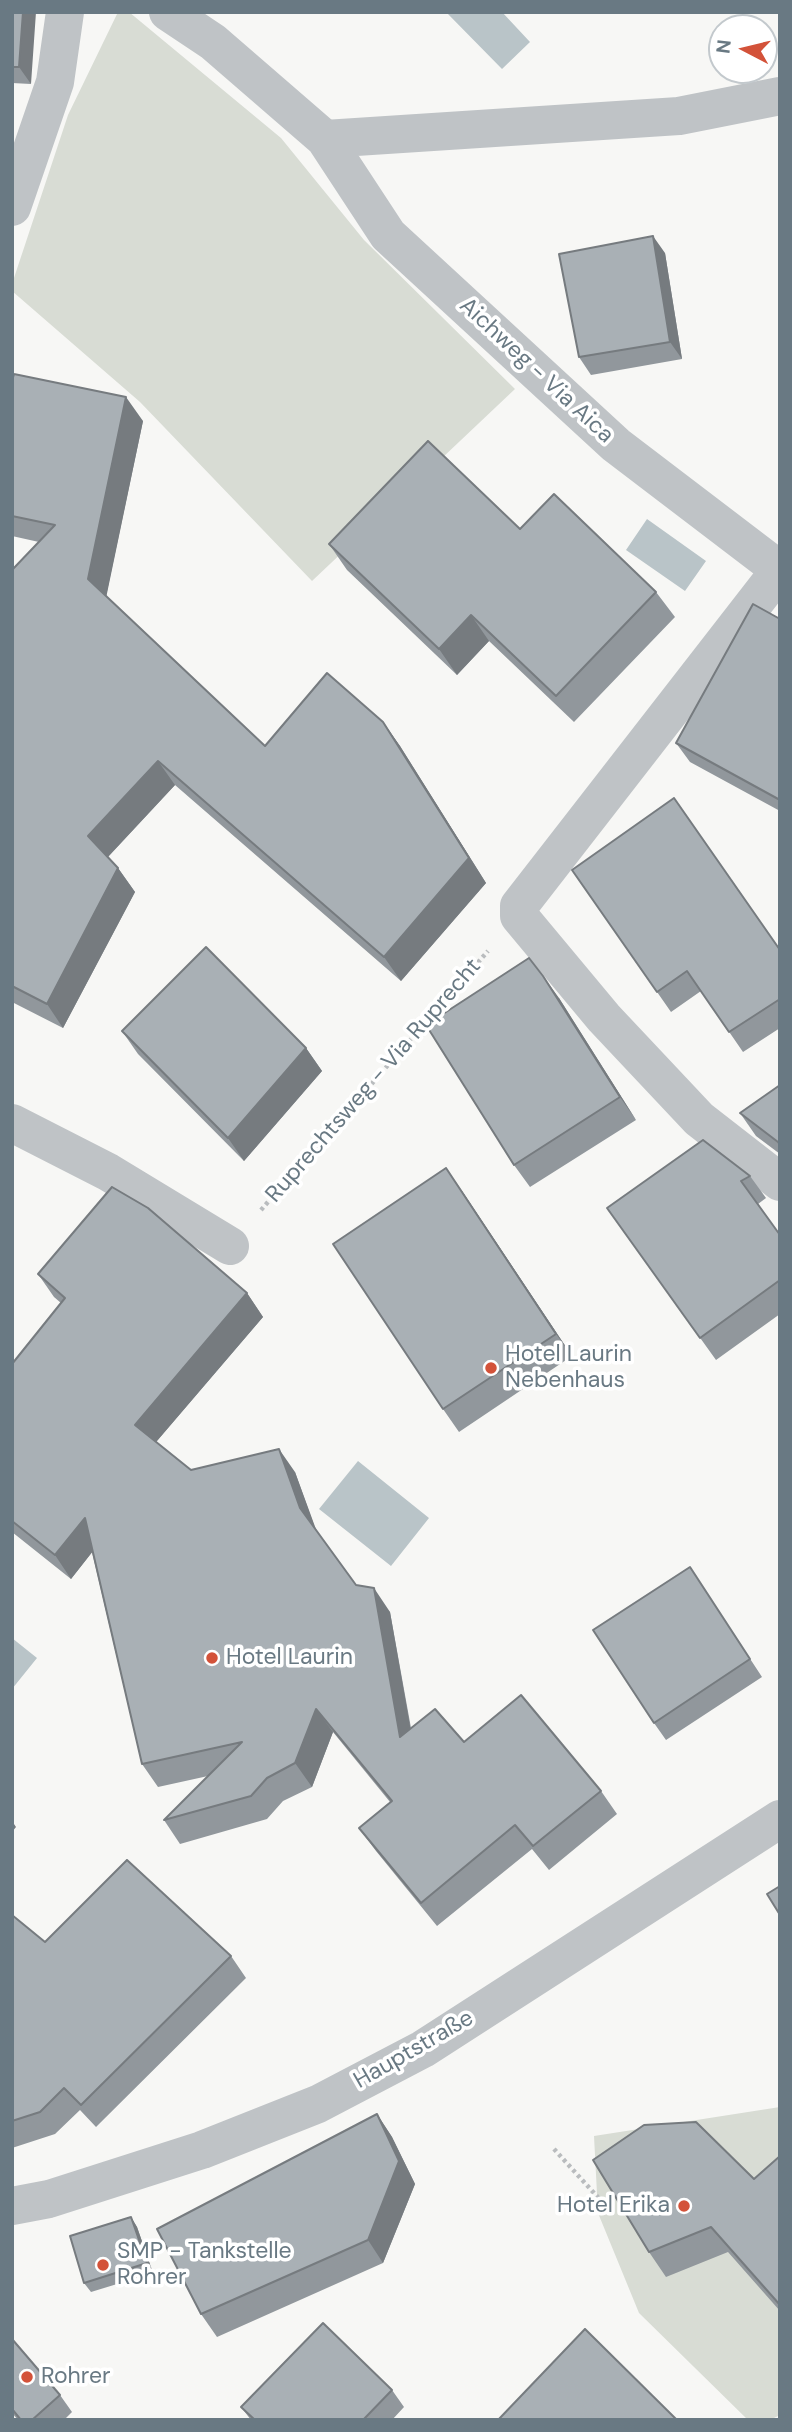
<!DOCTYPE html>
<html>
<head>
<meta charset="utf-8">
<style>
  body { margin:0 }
  #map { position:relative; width:792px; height:2432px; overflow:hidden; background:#f7f7f5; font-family:"DM Sans",sans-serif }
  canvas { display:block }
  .frame { position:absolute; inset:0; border:14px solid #697983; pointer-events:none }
  .north { position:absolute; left:708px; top:14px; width:70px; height:70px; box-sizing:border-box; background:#fff; border:2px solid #c3c9cd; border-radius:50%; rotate:277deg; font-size:19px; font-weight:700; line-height:28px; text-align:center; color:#697983 }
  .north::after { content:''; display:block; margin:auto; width:24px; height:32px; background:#d35239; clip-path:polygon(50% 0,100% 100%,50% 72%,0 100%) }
</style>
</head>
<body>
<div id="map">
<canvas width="792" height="2432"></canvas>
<div class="frame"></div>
<div class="north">N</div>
</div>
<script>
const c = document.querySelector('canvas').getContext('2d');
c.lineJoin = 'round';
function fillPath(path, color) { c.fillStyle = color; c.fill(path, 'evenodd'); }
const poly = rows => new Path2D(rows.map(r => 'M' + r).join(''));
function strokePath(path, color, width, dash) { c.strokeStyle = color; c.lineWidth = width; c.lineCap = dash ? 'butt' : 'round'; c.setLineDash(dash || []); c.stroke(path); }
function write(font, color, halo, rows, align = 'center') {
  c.font = font + ' "DM Sans",sans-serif'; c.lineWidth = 7; c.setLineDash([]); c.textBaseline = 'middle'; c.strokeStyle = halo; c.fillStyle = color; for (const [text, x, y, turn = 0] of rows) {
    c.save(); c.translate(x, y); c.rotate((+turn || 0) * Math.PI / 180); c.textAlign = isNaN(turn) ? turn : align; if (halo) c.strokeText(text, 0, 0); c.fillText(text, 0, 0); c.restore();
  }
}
fillPath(poly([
  [118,12,129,12,281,138,364,240,515,389,312,581,140,402,12,291,12,284,68,115],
  [780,2107,780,2415,770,2420,748,2420,639,2313,598,2213,594,2136]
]), '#d8dcd4');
fillPath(poly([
  [446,12,502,12,530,42,502,69],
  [647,519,706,561,685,591,626,550],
  [358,1461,429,1518,391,1566,319,1509],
  [12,1638,37,1658,12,1689]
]), '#b9c4c8');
strokePath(poly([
  [261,1210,488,951],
  [554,2149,614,2215]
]), '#b9bcbe', 4.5, [3.5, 3.5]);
strokePath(poly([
  [168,12,213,42,325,139,388,235,616,445,780,570],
  [325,139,679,116,780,96],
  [12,207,55,82,65,12],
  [780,570,519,906,519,916,604,1018,699,1119,780,1182],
  [12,1123,108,1172,230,1246],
  [12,2206,49,2199,202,2150,318,2104,423,2049,780,1819]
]), '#bfc3c6', 38);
fillPath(poly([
  [12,12,31,84,12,83],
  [665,253,682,359,591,375,579,357],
  [12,381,143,421,106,596,265,746,383,722,400,746,486,883,401,981,175,785,108,857,118,868,135,892,63,1028,12,1002,12,570,39,542,12,536],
  [520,529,656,592,675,617,574,722,489,641,457,675,347,570,329,544],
  [780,619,780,811,690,762,676,743],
  [572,870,780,950,780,1028,743,1052,701,991,671,1012],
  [559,998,636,1120,530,1187,514,1165],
  [122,1031,306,1048,322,1071,244,1161,138,1054],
  [780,1085,780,1154,756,1136,740,1113],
  [750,1176,766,1198,758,1204,780,1235,780,1314,716,1360,607,1208],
  [462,1191,572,1356,459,1432,443,1409],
  [38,1274,247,1293,263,1317,156,1442,191,1470,295,1472,316,1531,356,1585,390,1612,411,1728,464,1742,601,1791,617,1814,549,1870,532,1849,437,1926,376,1851,359,1828,390,1802,333,1732,312,1787,283,1801,267,1819,180,1844,164,1820,208,1776,158,1787,142,1764,92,1552,71,1579,12,1532,12,1364,61,1303,54,1297],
  [690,1567,762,1677,666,1740,654,1723],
  [12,1915,45,1942,231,1956,246,1978,96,2127,80,2110,55,2134,12,2148],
  [377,2114,392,2137,415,2184,383,2263,217,2337,201,2314],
  [780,2156,780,2311,728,2252,666,2277,649,2252,754,2179],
  [131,2217,137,2227,153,2273,91,2292,84,2283],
  [12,2339,60,2395,72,2412,64,2420,18,2420,12,2413],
  [392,2390,404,2407,392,2420,251,2420,241,2407]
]), '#91979c');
fillPath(poly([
  [23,12,36,12,31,84,19,67],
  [653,236,665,253,682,359,670,342],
  [126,397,143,421,105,603,88,579],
  [471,615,489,641,457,675,439,649],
  [383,722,400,746,486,883,401,981,384,957],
  [158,761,175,785,105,860,88,836],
  [118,868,135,892,63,1028,47,1004],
  [543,976,559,998,636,1120,620,1097],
  [306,1048,322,1071,244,1161,228,1138],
  [446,1168,462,1191,572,1356,556,1334],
  [247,1293,263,1317,151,1448,135,1425],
  [279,1449,295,1472,317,1532,300,1508],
  [85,1518,101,1541,71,1579,55,1555],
  [374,1588,390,1612,416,1760,400,1737],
  [316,1709,333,1732,312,1787,295,1763],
  [12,1821,16,1827,12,1832],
  [377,2114,392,2137,415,2184,383,2263,368,2240],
  [131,2217,137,2227,153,2273,147,2263]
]), '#767b7f');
const building = poly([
  [12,12,23,12,19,67,12,67,12,12],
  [653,236,670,342,579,357,559,254,653,236],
  [14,374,126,397,88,579,265,746,327,673,383,722,469,858,384,957,158,761,88,836,118,868,47,1004,12,986,12,570,55,525,12,516,12,381,14,374],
  [428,441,520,529,554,494,656,592,556,696,471,615,439,649,329,544,428,441],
  [753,604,780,619,780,800,676,743,753,604],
  [674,798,780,950,780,999,729,1032,687,971,657,992,572,870,674,798],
  [206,947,306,1048,228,1138,122,1031,206,947],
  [529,958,543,976,620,1097,514,1165,426,1025,529,958],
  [780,1085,780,1145,778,1142,740,1113,780,1085],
  [703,1140,750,1176,741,1181,780,1235,780,1280,700,1338,607,1208,703,1140],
  [446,1168,556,1334,443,1409,333,1244,446,1168],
  [112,1187,148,1208,247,1293,135,1425,191,1470,279,1449,300,1508,356,1585,374,1588,400,1737,435,1709,464,1742,521,1695,601,1791,533,1846,515,1825,421,1903,359,1828,392,1801,316,1709,295,1763,267,1778,251,1796,164,1820,242,1742,142,1764,85,1518,55,1555,12,1521,12,1364,65,1298,38,1274,112,1187],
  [690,1567,750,1659,654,1723,593,1630,690,1567],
  [127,1860,231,1956,81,2105,64,2088,40,2112,12,2121,12,1915,45,1942,127,1860],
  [780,1886,780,1915,767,1894,780,1886],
  [377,2114,399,2161,368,2240,201,2314,157,2229,377,2114],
  [696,2122,754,2179,780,2156,780,2305,711,2227,649,2252,593,2160,644,2125,696,2122],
  [131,2217,147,2263,84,2283,70,2236,131,2217],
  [323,2323,392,2390,363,2420,255,2420,241,2407,323,2323],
  [585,2329,677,2420,498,2420,585,2329],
  [12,2339,60,2395,32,2420,21,2420,12,2409,12,2339]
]);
fillPath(building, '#a9b0b5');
strokePath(building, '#767b7f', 2);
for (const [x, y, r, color] of [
  [491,1368,7,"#d35239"],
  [212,1658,7,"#d35239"],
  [684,2206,7,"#d35239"],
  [103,2265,7,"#d35239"],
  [27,2377,7,"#d35239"]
]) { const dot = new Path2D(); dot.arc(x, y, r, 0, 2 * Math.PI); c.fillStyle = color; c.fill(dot); strokePath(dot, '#fff', 2.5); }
write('23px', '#697983', '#fff', [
  ["Aichweg - Via Aica",536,371,43],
  ["Ruprechtsweg - Via Ruprecht",374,1081,-49],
  ["Hauptstraße",414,2050,-30]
]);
write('23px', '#697983', '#fff', [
  ["Hotel Laurin",505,1355],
  ["Nebenhaus",505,1381],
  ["Hotel Laurin",226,1658],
  ["Hotel Erika",670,2206,"right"],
  ["SMP - Tankstelle",117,2252],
  ["Rohrer",117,2278],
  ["Rohrer",41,2377]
], 'left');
</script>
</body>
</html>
